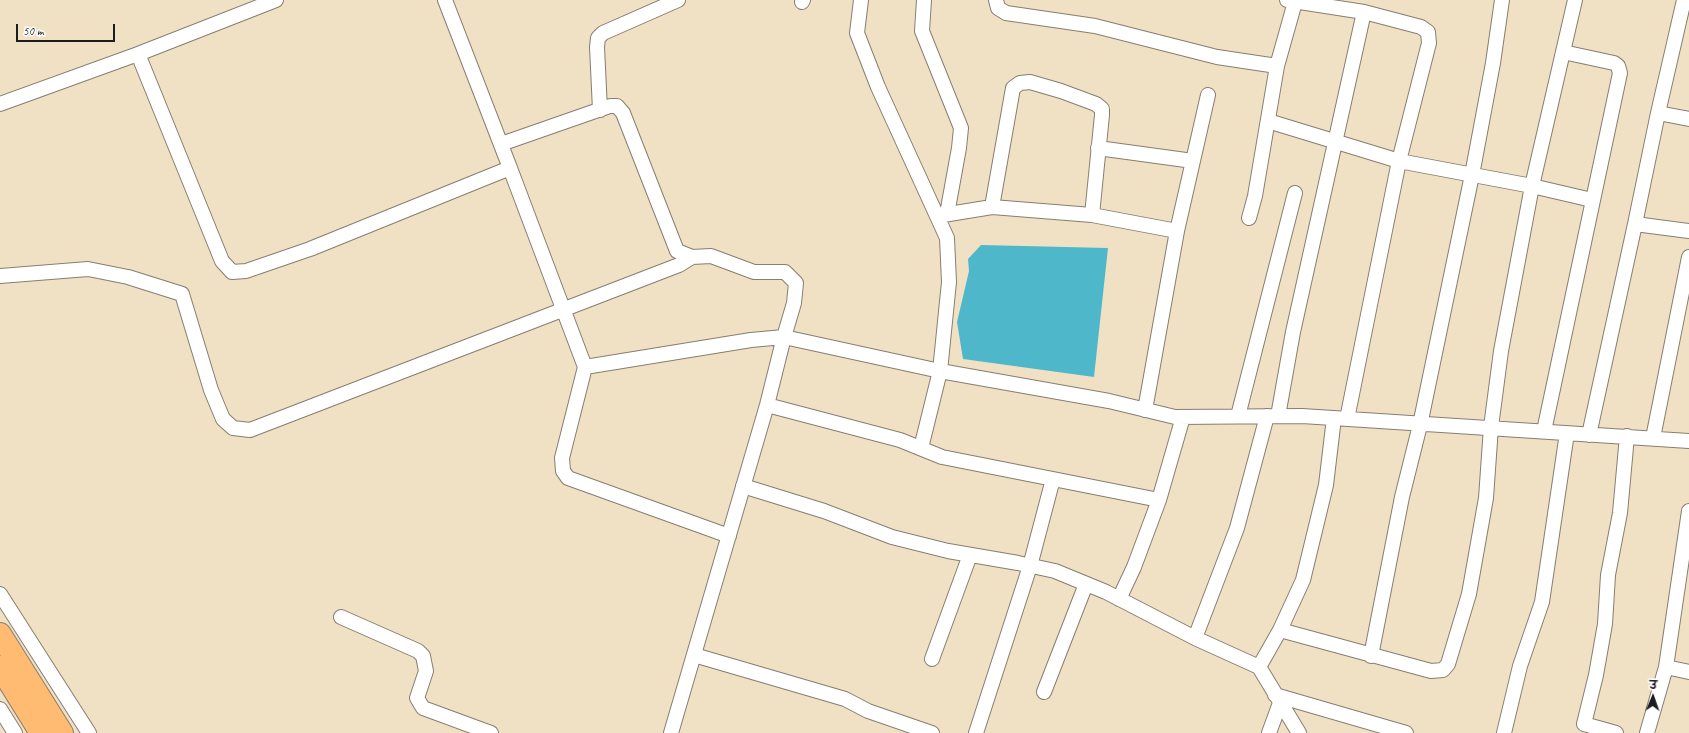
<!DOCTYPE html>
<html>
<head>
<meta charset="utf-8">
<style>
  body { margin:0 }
  #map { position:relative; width:1689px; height:733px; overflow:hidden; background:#f1e1c4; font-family:Caveat,"Playpen Sans Deva",sans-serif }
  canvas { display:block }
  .north { position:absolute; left:1633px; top:677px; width:40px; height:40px; -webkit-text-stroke:3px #fff; paint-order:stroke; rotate:2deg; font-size:11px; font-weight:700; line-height:16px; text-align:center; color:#1c1c1c }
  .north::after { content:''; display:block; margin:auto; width:14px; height:18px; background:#1c1c1c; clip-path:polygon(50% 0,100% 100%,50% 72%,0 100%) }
  .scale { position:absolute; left:16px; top:24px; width:99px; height:18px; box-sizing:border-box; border:2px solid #1c1c1c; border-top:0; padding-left:5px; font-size:12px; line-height:14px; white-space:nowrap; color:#1c1c1c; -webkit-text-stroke:3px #fff; paint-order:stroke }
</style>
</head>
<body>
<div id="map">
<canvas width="1689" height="733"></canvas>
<div class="north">उ</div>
<div class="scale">50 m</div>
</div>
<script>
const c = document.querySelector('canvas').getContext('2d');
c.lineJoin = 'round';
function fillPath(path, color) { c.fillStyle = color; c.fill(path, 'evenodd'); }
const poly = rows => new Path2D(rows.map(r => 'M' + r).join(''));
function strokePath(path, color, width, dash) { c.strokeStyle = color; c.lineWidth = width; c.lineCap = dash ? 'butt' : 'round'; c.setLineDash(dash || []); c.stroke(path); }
fillPath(poly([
  [981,245,1108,248,1094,377,963,359,957,322,969,271,968,259]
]), '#4eb8ca');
const street = poly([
  [861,0,857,33,878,87,947,238,949,282,940,371,921,448],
  [924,0,922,31,961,128,959,148,947,214],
  [996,0,998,8,1006,13,1095,26,1217,57,1277,66],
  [1287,0,1364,12,1421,27,1428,32,1429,43,1399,161,1347,419],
  [802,2,803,0],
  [138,54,222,261,232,272,246,271,310,249,510,168,445,0],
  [0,104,138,54,276,0],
  [600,110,597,47,598,38,603,33,678,0],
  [1658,113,1689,119],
  [1268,121,1399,161,1532,186,1592,200],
  [501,144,610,106,617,106,623,113,677,251,692,257,711,256,754,272,785,272,796,283,794,303,784,337,751,340,585,367],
  [1098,148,1193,161],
  [510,168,585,367,562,458,563,471,568,478,729,536],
  [992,207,1013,88,1020,83,1030,82,1061,91,1096,104,1102,109,1102,115,1092,215],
  [937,216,992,207,1092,215,1177,231],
  [1249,218,1255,196,1277,66,1295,2],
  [1635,224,1689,231],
  [0,276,88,269,128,277,182,294,211,390,223,419,233,428,250,430,679,265,692,257],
  [767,405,900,440,942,457,1159,500,1183,417],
  [1145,410,1177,231,1208,95],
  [1238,416,1295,193],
  [1278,416,1293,332,1364,12],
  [1544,431,1620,73,1618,66,1614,63,1563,52],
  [1589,435,1635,224,1658,113,1684,0],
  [1653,438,1689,257],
  [743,486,824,511,892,537,948,551,1018,563,1055,571,1106,592,1195,638,1259,667,1299,733],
  [1689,511,1666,667,1689,672],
  [0,594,89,733],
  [1119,599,1134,567,1159,500],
  [341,617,418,651,423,656,426,671,417,698,423,708,491,733],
  [1280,630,1431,671,1443,670,1448,664,1469,594,1486,498,1491,427,1501,351,1532,186,1575,0],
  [1195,638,1237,528,1267,416],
  [694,655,845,699,868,711,932,733],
  [1371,656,1402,497,1420,425,1472,175,1493,63,1502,0],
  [932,659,970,555],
  [1259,667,1280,630,1303,580,1326,485,1334,418],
  [1044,692,1086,584],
  [1275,695,1406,733],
  [0,709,15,733],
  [671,733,767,405,784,337,940,371,1109,401,1175,417,1302,416,1689,441],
  [976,733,1030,566,1053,479],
  [1269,733,1280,703],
  [1504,733,1520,666,1542,602,1567,433],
  [1616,733,1584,724,1596,675,1605,624,1608,575,1620,513,1627,436],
  [1647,733,1666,667]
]);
const highway = poly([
  [0,634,62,733],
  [0,667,41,733]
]);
strokePath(street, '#867e70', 16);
strokePath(highway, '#867e70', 24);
strokePath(street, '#fff', 14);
strokePath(highway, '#ffbb71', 22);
</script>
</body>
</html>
